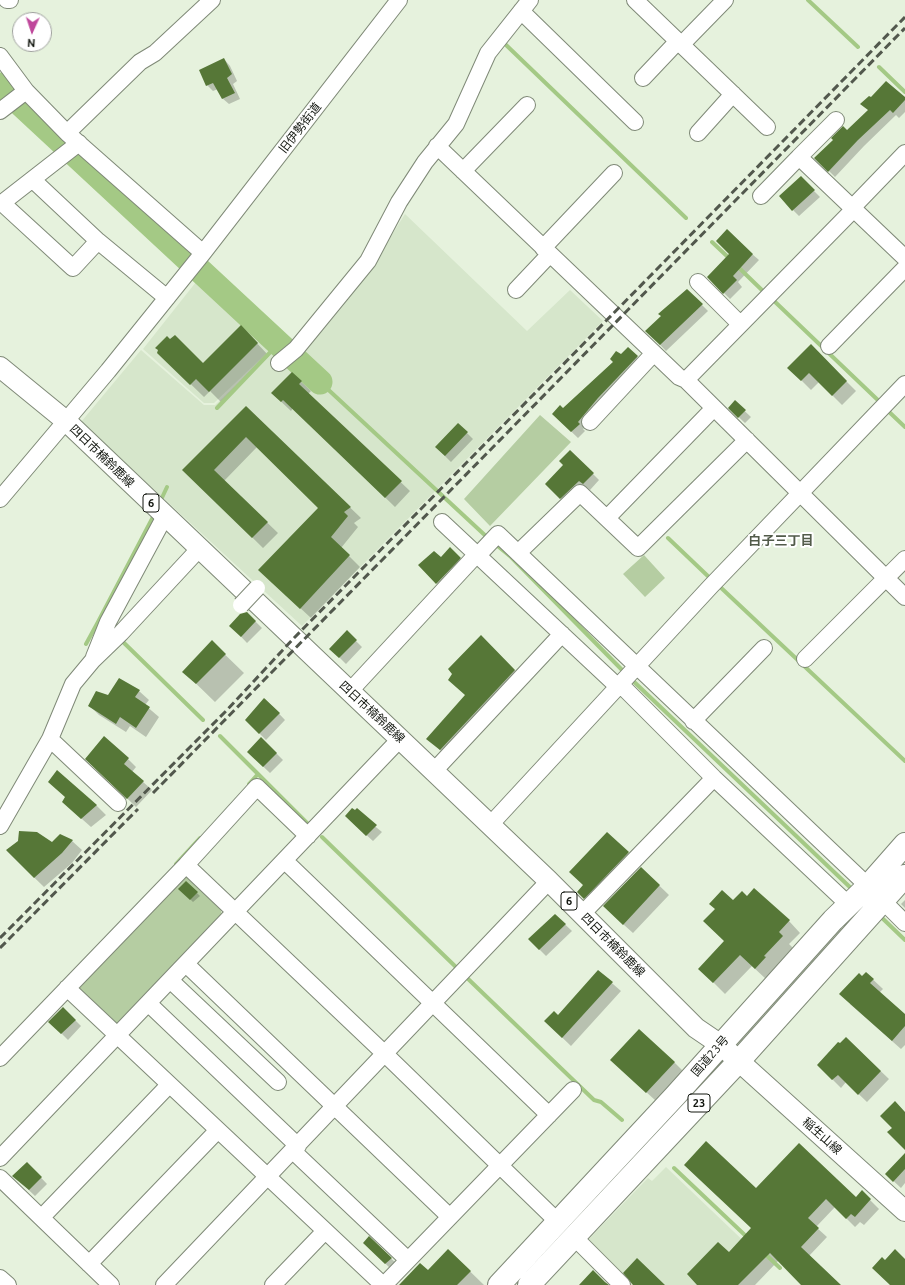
<!DOCTYPE html>
<html>
<head>
<meta charset="utf-8">
<style>
  body { margin:0 }
  #map { position:relative; width:905px; height:1285px; overflow:hidden; background:#e6f2dd; font-family:Ubuntu,sans-serif }
  canvas { display:block }
  .north { position:absolute; left:12px; top:12px; width:40px; height:40px; box-sizing:border-box; background:#fff; border:1px solid #a0a29f; border-radius:50%; rotate:183deg; font-size:11px; font-weight:700; line-height:16px; text-align:center; color:#12160f }
  .north::after { content:''; display:block; margin:auto; width:14px; height:18px; background:#bf479b; clip-path:polygon(50% 0,100% 100%,50% 72%,0 100%) }
</style>
</head>
<body>
<div id="map">
<canvas width="905" height="1285"></canvas>
<div class="north">N</div>
</div>
<script>
const c = document.querySelector('canvas').getContext('2d');
c.lineJoin = 'round';
function fillPath(path, color) { c.fillStyle = color; c.fill(path, 'evenodd'); }
const poly = rows => new Path2D(rows.map(r => 'M' + r).join(''));
function strokePath(path, color, width, dash) { c.strokeStyle = color; c.lineWidth = width; c.lineCap = dash ? 'butt' : 'round'; c.setLineDash(dash || []); c.stroke(path); }
function write(font, color, halo, rows, align = 'center') {
  c.font = font + ' Ubuntu,"Noto Sans JP",sans-serif'; c.lineWidth = 4; c.setLineDash([]); c.textBaseline = 'middle'; c.strokeStyle = halo; c.fillStyle = color; for (const [text, x, y, turn = 0] of rows) {
    c.save(); c.translate(x, y); c.rotate((+turn || 0) * Math.PI / 180); c.textAlign = isNaN(turn) ? turn : align; if (halo) c.strokeText(text, 0, 0); c.fillText(text, 0, 0); c.restore();
  }
}
fillPath(poly([
  [405,214,527,331,570,290,603,321,302,626,81,422,141,350,204,405,215,405,271,352,287,367,317,337,343,306,376,260],
  [196,282,270,350,214,403,204,403,143,349],
  [666,1167,754,1251,721,1285,631,1285,586,1242,648,1178,652,1181]
]), '#d6e6cb');
fillPath(poly([
  [540,415,571,442,490,526,464,499],
  [644,555,665,578,645,597,623,574],
  [186,874,220,907,222,915,117,1023,108,1024,76,992,76,985]
]), '#b5cda2');
fillPath(poly([
  [224,59,230,66,237,81,233,84,240,99,229,104,222,98,218,89,213,91,207,85],
  [905,99,905,112,899,118,896,115,864,146,835,177,816,158,847,131],
  [801,178,820,197,799,216,793,210],
  [752,254,759,260,738,282,742,287,730,299,708,277],
  [687,290,708,311,666,351,647,331],
  [253,339,269,356,222,403,210,391,204,397,171,365,170,340,203,364],
  [811,346,856,391,842,405,819,382,811,390,789,368],
  [628,348,643,363,583,429,585,431,578,438,553,414,563,409],
  [292,373,311,391,308,394,410,491,395,507,293,408,291,411,272,393],
  [735,402,751,417,745,423,729,408],
  [246,408,361,518,354,523,358,527,341,548,360,567,311,618,270,580,320,508,257,447,224,481,278,533,263,548,184,470],
  [458,424,473,439,451,462,436,447],
  [570,451,599,480,590,490,585,486,567,504,546,484,564,465],
  [450,548,469,568,446,593,420,565,441,558],
  [247,613,262,628,247,643,231,626],
  [347,632,362,647,346,664,331,649],
  [481,636,527,683,453,762,428,739,466,696],
  [212,642,244,673,215,702,184,672],
  [139,691,149,700,145,705,159,717,146,737,130,726,126,732,99,715,90,706,108,697],
  [265,699,285,720,266,740,246,720],
  [261,738,283,760,270,773,248,752],
  [87,759,128,759,136,767,132,772,152,790,136,807],
  [96,805,106,815,91,827,73,811],
  [356,811,382,832,373,841,352,822],
  [60,835,72,841,82,850,72,863,44,887,7,851,52,843],
  [628,853,637,862,594,907,578,892,585,885],
  [641,868,669,895,633,933,614,916],
  [186,882,200,896,193,902,180,889],
  [747,897,789,921,800,933,789,944,793,948,775,968,777,970,767,980,752,966,725,994,700,969,725,941,733,902],
  [905,900,905,908,901,904],
  [555,915,572,931,546,956,529,939],
  [598,971,621,991,571,1046,545,1021,558,1016],
  [866,973,883,989,879,993,905,1015,905,1045,901,1049,850,1004],
  [63,1008,81,1026,68,1040,50,1022],
  [846,1038,889,1079,867,1102,846,1082,841,1088,818,1065],
  [674,1062,684,1072,656,1101,621,1069],
  [905,1154,905,1183,901,1188,886,1174],
  [27,1163,47,1184,35,1196,14,1176],
  [756,1189,856,1198,862,1192,879,1209,864,1225,860,1222,855,1227,835,1207,816,1227,827,1237,809,1256,839,1285,802,1285,779,1260,755,1285,699,1285,752,1229],
  [369,1238,397,1264,392,1270,364,1243],
  [448,1250,484,1285,400,1285,428,1271]
]), '#0003');
strokePath(poly([
  [808,0,858,47],
  [504,43,686,218],
  [879,67,905,92],
  [712,242,730,259],
  [736,265,766,294],
  [771,298,882,404],
  [320,382,489,539],
  [217,408,279,343],
  [886,409,905,427],
  [160,502,167,487],
  [668,538,712,580],
  [494,543,511,557,625,673],
  [717,584,905,761],
  [103,625,98,622,153,517],
  [120,639,203,720],
  [86,644,98,622],
  [630,678,854,891],
  [220,736,309,825],
  [249,784,258,774],
  [322,837,459,970],
  [176,864,200,838],
  [879,915,905,940],
  [464,975,594,1100,601,1102,622,1120],
  [674,1168,749,1239],
  [764,1253,780,1268]
]), '#a4c985', 4);
strokePath(poly([
  [0,85,320,382]
]), '#a4c985', 25);
fillPath(poly([
  [224,58,232,74,227,78,235,93,222,99,213,83,206,86,199,70],
  [886,81,905,97,905,100,893,113,890,110,858,140,828,172,814,158,833,140,831,138,843,126,847,130,868,110,860,104,869,96,871,97],
  [801,176,815,190,792,211,779,196],
  [727,229,753,254,733,276,737,280,723,294,707,277,729,254,716,241],
  [687,289,703,304,660,345,645,331,661,316,658,314],
  [241,325,258,343,209,392,196,379,190,385,157,353,158,350,155,348,167,336,170,339,175,335,203,363],
  [811,344,847,381,832,396,809,373,801,381,787,368],
  [628,347,638,356,598,398,578,422,580,424,571,432,552,414,560,405,563,408,613,362,610,359,616,351,621,354],
  [292,372,302,381,299,384,402,481,385,498,283,400,281,402,271,393],
  [735,400,746,410,738,418,728,408],
  [246,406,351,507,344,512,348,516,331,537,350,555,300,609,258,570,318,508,246,437,214,470,268,522,252,538,182,470],
  [458,423,468,432,445,456,435,447],
  [570,450,594,473,583,484,579,481,560,499,545,484,563,465,559,461],
  [450,547,461,558,436,584,418,565,434,551,441,557],
  [247,612,256,621,241,637,229,626,240,614],
  [347,630,357,640,339,658,329,649],
  [481,635,515,670,440,750,426,739,465,695,448,680,452,674,448,669],
  [212,640,226,654,196,684,182,672],
  [119,678,140,690,135,697,150,707,136,728,120,717,116,724,88,706,96,691,108,695],
  [264,698,280,713,259,734,245,720],
  [104,736,129,758,124,764,144,781,127,799,85,759],
  [261,737,277,753,263,767,247,752],
  [57,770,97,805,81,819,62,802,65,797,48,782],
  [352,808,355,810,357,808,377,825,366,836,345,816],
  [19,831,37,832,52,842,60,834,73,840,62,853,34,878,6,850,18,841],
  [607,832,629,852,584,899,577,892,583,885,569,872],
  [641,867,660,885,623,925,603,906],
  [186,881,198,892,190,900,178,889],
  [754,888,790,920,779,932,783,936,764,956,766,957,755,969,740,955,713,983,698,969,724,941,703,921,715,909,709,904,722,890,733,900,742,891,747,896],
  [555,914,566,924,539,950,528,939],
  [598,970,613,982,562,1038,544,1021,554,1011,558,1015],
  [866,972,874,979,870,983,905,1014,905,1026,892,1041,839,994,859,973,862,976],
  [63,1007,76,1020,61,1034,48,1022],
  [639,1029,675,1062,646,1093,610,1060],
  [846,1037,881,1071,858,1095,838,1075,832,1080,817,1065,838,1042,840,1043],
  [895,1101,905,1112,905,1150,887,1132,892,1128,880,1116],
  [706,1141,756,1188,799,1143,856,1197,862,1190,871,1199,855,1217,851,1214,846,1219,826,1199,808,1218,819,1228,801,1247,841,1285,801,1285,770,1253,738,1285,697,1285,687,1274,718,1242,729,1252,751,1228,684,1165],
  [905,1153,905,1169,893,1182,885,1174],
  [27,1162,42,1177,29,1190,12,1176],
  [369,1236,392,1258,385,1264,363,1243],
  [448,1249,471,1271,457,1285,399,1285,420,1263,428,1270],
  [895,1249,905,1259,905,1285,890,1285,872,1268,882,1257,885,1260],
  [637,1258,665,1285,633,1285,623,1273],
  [593,1270,605,1282,609,1285,579,1285]
]), '#567737');
const minor = poly([
  [7,0,10,0],
  [635,0,767,127],
  [521,11,635,122],
  [682,44,725,0],
  [0,56,26,91,67,133,203,253],
  [643,78,678,41],
  [0,111,26,91],
  [836,120,799,157,905,258],
  [67,133,140,62,155,53,212,0],
  [698,133,733,94],
  [79,143,2,203,73,268,98,241],
  [437,146,679,377,686,380,905,597],
  [463,171,527,105],
  [33,180,98,241,167,298],
  [761,196,799,157],
  [852,208,905,153],
  [543,248,614,173],
  [698,282,740,324],
  [516,290,550,254],
  [829,346,905,268],
  [279,363,296,349,368,261,399,202,425,162,456,124,488,53,530,0],
  [686,380,853,210],
  [590,422,654,353],
  [0,499,108,371,203,253,399,0],
  [607,518,714,408],
  [442,522,615,684,621,685,714,778,849,905],
  [519,552,580,493,638,548,747,440],
  [94,657,108,622,165,516],
  [805,659,905,559],
  [350,691,477,554,482,551,498,534,868,886],
  [693,721,764,648],
  [50,739,118,803],
  [434,771,562,634],
  [490,825,711,586,905,384],
  [0,826,50,739,73,684,93,660,121,633,199,549],
  [285,861,549,1115],
  [186,865,385,1054,557,1221],
  [883,901,905,923],
  [582,914,714,778],
  [186,964,450,1217],
  [170,980,278,1082],
  [67,988,383,1285],
  [148,1003,298,1146],
  [0,1058,186,865,257,787,308,836],
  [293,1151,408,1260],
  [0,1158,400,739],
  [0,1178,111,1285],
  [42,1217,169,1085],
  [573,1236,622,1285],
  [89,1264,218,1130],
  [0,1278,8,1285],
  [164,1285,549,881],
  [273,1285,325,1231],
  [384,1285,573,1090]
]);
const major = poly([
  [0,367,66,421,400,739,549,881,696,1028,721,1045,905,1211]
]);
const highway = poly([
  [499,1285,675,1096,833,920,868,886,905,844],
  [529,1285,739,1061,905,876]
]);
strokePath(minor, '#7f8977', 18);
strokePath(major, '#7f8977', 22);
strokePath(highway, '#7f8977', 24);
strokePath(minor, '#fff', 16);
strokePath(major, '#fff', 20);
strokePath(highway, '#fff', 22);
strokePath(poly([
  [153,793,905,28],
  [0,938,227,710,294,638,905,17],
  [0,948,138,809]
]), '#52584d', 3, [8, 4]);
const minorBridge = poly([
  [241,605,257,588]
]);
strokePath(minorBridge, '#7f8977', 18, []);
strokePath(minorBridge, '#fff', 16);
for (const [x, y, w] of [
  [151,503,16],
  [569,901,16],
  [699,1103,22]
]) { const box = new Path2D(); box.roundRect(x - w / 2, y - 9, w, 18, 3); c.fillStyle = '#fff'; c.fill(box); strokePath(box, '#12160f', 1); }
write('bold 11px', '#12160f', null, [
  ["6",151,503],
  ["6",569,901],
  ["23",699,1103]
]);
write('12px', '#12160f', '#fff', [
  ["旧伊勢街道",300,128,-52],
  ["四日市楠鈴鹿線",102,456,44],
  ["四日市楠鈴鹿線",372,712,43],
  ["四日市楠鈴鹿線",613,945,45],
  ["国道23号",710,1056,-49],
  ["稲生山線",822,1136,42]
]);
write('bold 13px', '#525b4a', '#fff', [
  ["白子三丁目",781,541]
]);
</script>
</body>
</html>
